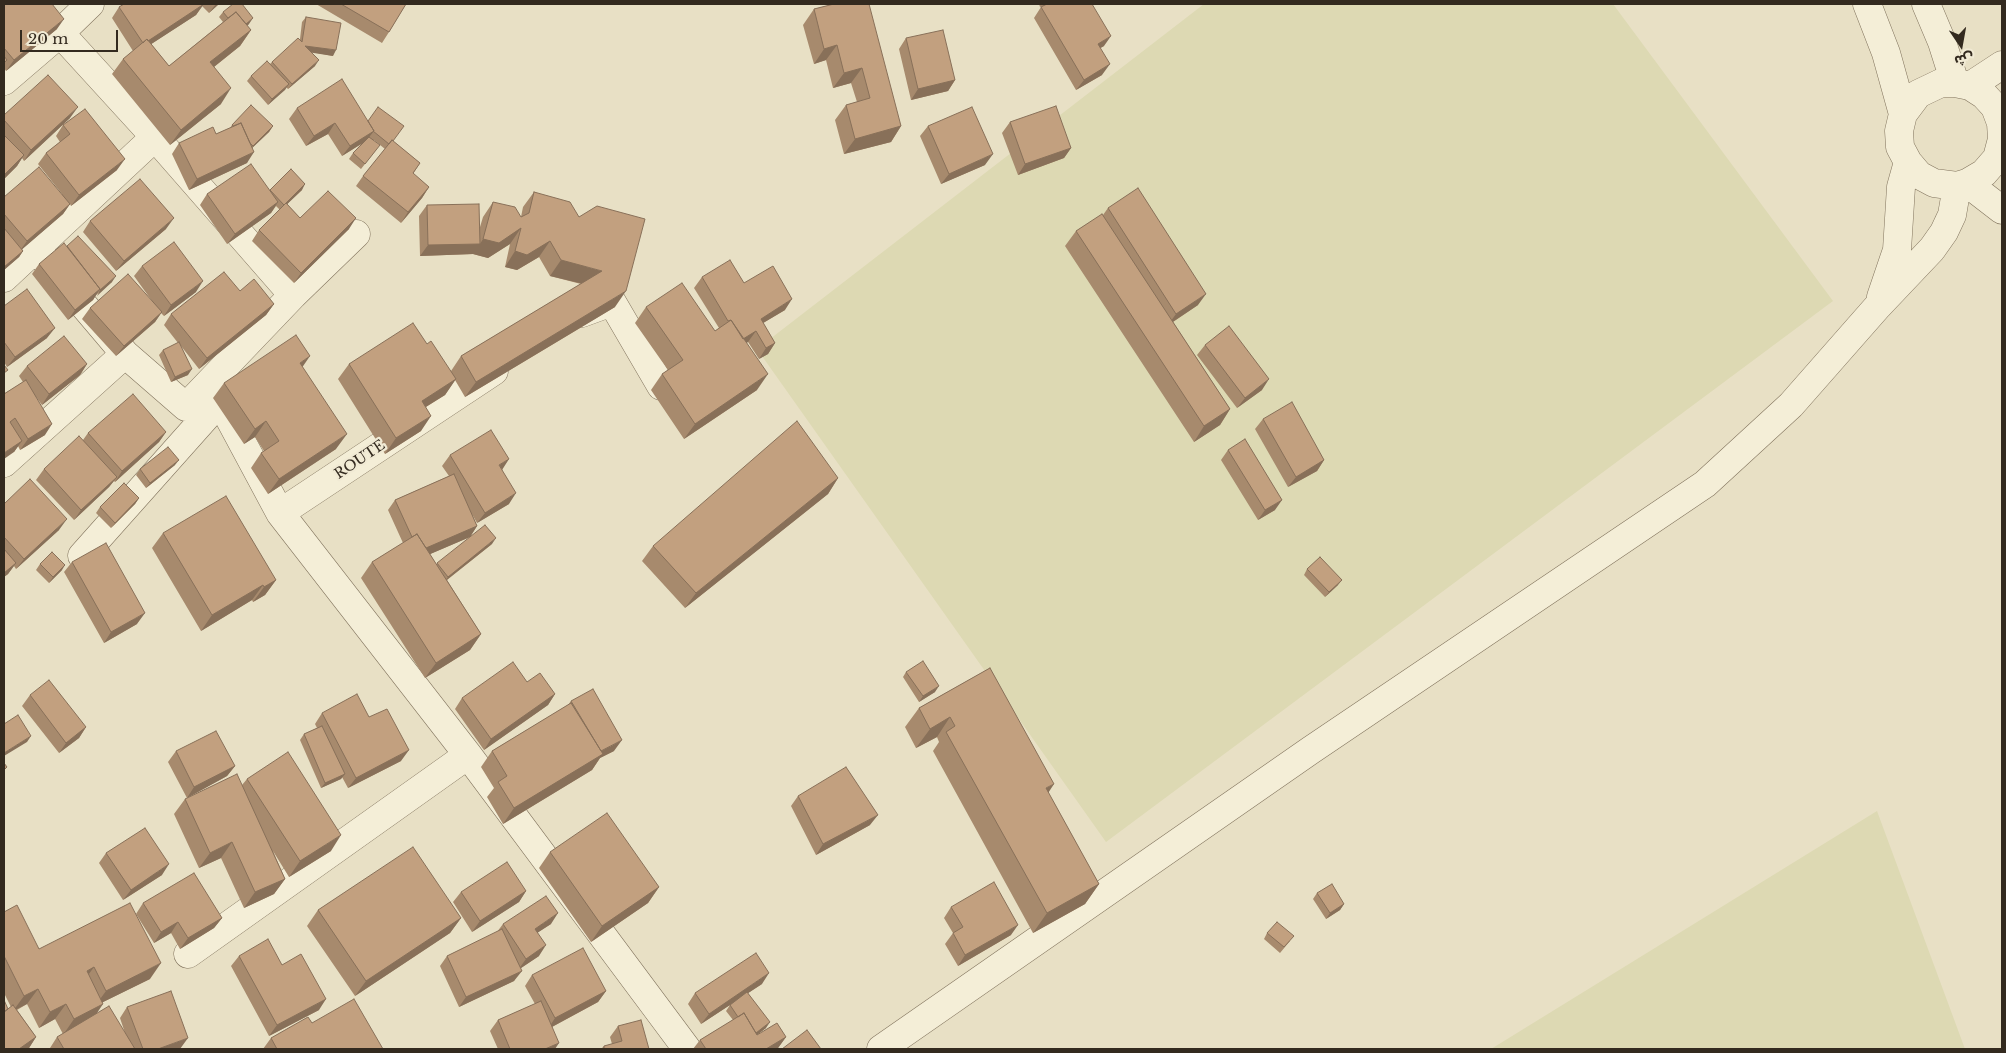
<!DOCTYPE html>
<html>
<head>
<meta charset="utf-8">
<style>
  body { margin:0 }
  #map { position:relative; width:2006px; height:1053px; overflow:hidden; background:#e8e0c5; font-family:"Libre Baskerville","Noto Sans Arabic",serif }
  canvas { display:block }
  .frame { position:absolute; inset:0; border:5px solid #332a1f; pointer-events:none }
  .north { position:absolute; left:1936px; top:20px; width:50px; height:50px; -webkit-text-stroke:4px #f1ead4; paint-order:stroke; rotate:168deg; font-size:14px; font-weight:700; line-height:20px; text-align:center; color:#332a1f }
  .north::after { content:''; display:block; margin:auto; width:18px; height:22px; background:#332a1f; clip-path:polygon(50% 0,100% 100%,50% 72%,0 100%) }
  .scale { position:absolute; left:20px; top:30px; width:98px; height:22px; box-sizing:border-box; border:2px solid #332a1f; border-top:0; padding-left:6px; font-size:15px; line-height:18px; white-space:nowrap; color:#332a1f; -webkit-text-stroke:4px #f1ead4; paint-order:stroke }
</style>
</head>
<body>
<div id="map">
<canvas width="2006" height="1053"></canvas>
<div class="frame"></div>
<div class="north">ش</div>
<div class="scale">20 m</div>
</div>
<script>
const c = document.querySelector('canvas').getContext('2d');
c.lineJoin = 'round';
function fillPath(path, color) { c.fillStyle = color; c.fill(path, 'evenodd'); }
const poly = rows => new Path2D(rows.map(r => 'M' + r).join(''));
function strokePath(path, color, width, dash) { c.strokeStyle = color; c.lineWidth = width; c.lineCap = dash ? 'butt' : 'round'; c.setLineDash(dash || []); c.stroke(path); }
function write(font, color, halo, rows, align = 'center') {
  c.font = font + ' "Libre Baskerville",serif'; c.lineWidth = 4.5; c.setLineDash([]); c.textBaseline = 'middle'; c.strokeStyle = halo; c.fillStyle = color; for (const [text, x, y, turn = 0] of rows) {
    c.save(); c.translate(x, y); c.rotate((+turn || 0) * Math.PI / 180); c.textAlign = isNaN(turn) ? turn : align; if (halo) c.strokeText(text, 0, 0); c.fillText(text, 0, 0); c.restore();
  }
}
fillPath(poly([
  [1204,4,1613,4,1833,301,1106,842,757,349],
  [1877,811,1965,1049,1491,1049,1663,943]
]), '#ddd9b3');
const minor = poly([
  [1867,4,1886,53,1903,114],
  [1926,4,1942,42,1955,83],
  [60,33,155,137,293,295],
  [4,81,60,33,90,4],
  [1970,86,1984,95,1995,107,2001,123,2002,139,1997,158,1984,173,1967,183,1957,186,1934,183,1919,175,1908,162,1900,147,1899,131,1903,114,1918,94,1941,83,1955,83,1970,86,2002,65],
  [1967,183,2002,210],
  [36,249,125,354,186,407,293,295,356,234],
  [4,278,155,137],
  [1881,297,1897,250,1901,187,1908,162],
  [582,313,612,302,661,386],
  [4,463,125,354],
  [280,513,494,371],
  [104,585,82,556,220,401,280,513,468,755,687,1049],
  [188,954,468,755],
  [881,1049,1311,750,1705,484,1791,405,1878,306,1932,249,1944,232,1952,215,1957,186]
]);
strokePath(minor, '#81735d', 29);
strokePath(minor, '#f4eed7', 28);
fillPath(poly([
  [4,4,57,29,6,71,4,68],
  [124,4,219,4,209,13,202,6,196,15,151,44,169,66,223,22,219,17,223,12,249,24,247,26,251,30,240,46,214,67,221,104,170,145,112,74,123,59,133,51,112,18,119,7],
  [316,4,406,4,389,32,382,43],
  [834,4,901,126,891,142,844,154,835,120,846,105,857,102,851,83,833,88,826,60,814,64,803,25,814,9],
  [1039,4,1092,4,1104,46,1100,48,1102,75,1076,90,1034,18,1041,7,1044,6,1040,7],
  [306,17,333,56,312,52,315,66,288,89,286,87,268,105,247,81,251,76,270,64,272,62,300,39,302,22],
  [906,38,955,80,948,91,911,100,899,49],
  [297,108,368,121,420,163,413,174,429,187,422,198,401,223,356,186,363,176,385,149,374,140,376,150,361,169,349,159,353,153,361,144,342,156,328,134,306,146,289,119],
  [4,115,70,118,24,161,22,158,17,166,4,179],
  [1010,122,1071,148,1064,158,1018,175,1002,133],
  [63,125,117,170,71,206,70,204,63,214,22,249,23,251,19,257,4,270,4,197,62,194,38,164,46,153,60,142,56,136],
  [232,125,273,126,269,132,252,148,247,163,189,190,172,154,179,143,216,134,230,128],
  [928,126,985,165,941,184,920,136],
  [270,190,302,190,287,204,300,218,349,229,294,283,252,241,259,230,280,210,276,206,271,213,227,244,200,205,207,194],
  [534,192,615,307,465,397,455,380,445,395,426,407,421,431,385,454,338,379,349,364,427,344,451,371,461,356,581,284,550,276,539,257,517,270,505,267,510,244,488,258,473,254,420,256,419,216,427,205,480,227,483,217,493,202,521,217,523,207],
  [1108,208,1198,305,1173,322,1230,409,1220,425,1194,442,1065,246,1076,231,1103,215],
  [90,221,166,229,116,271,83,232],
  [67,246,112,282,96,295,93,300,68,320,32,274,39,264],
  [142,266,196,292,164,316,161,313,155,322,116,356,82,319,90,308,152,301,134,276],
  [702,277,744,283,785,310,763,323,775,343,768,354,759,359,748,342,746,343,757,390,684,439,651,390,662,374,668,370,635,323,646,307,715,331,719,328,694,288],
  [240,291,274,304,266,315,199,369,181,346,188,375,171,382,159,355,163,350,178,343,164,325,171,314],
  [4,306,47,338,7,367,4,362],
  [1205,345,1262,390,1237,408,1197,355],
  [87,364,80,375,42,405,36,397,45,435,20,450,18,446,14,452,4,394,23,382,19,376,27,366],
  [302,367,336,449,268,494,251,468,261,453,264,451,255,437,244,444,213,398,224,383],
  [1263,419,1324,460,1317,471,1288,487,1255,429],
  [166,432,159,442,115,482,114,481,109,487,74,520,36,480,44,469,83,440,88,433],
  [1228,450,1275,510,1258,520,1221,460],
  [450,455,502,469,509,504,477,523,472,514,477,526,470,537,430,554,436,564,492,544,447,580,481,634,470,650,425,678,361,578,372,562,403,543,388,510,395,500,449,476,442,466],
  [175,465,146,488,136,475,140,469],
  [838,478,828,494,685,608,642,561,653,546],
  [139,498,135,504,111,528,96,513,100,507],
  [4,504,59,530,16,569,14,566,8,574,4,577],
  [163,533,276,580,265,595,253,602,252,600,201,631,152,548],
  [72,562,137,624,104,643,64,572],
  [40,564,62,570,49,583,36,570],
  [1307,569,1338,585,1325,597,1304,575],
  [990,668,1048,793,1099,884,1085,904,1033,933,933,751,939,742,937,737,916,748,905,727,919,708],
  [906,672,935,692,919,702,903,677],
  [527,682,555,694,548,705,484,750,455,709,462,698],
  [30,695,86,727,79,738,59,753,22,706],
  [571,701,614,751,600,758,592,770,503,824,487,797,494,788,481,767,492,751,568,705],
  [322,713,369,717,401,761,348,788,342,777,341,779,321,788,300,740,304,734,317,728,315,724],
  [176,751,235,766,227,776,187,798,168,762],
  [247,779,331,851,289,877,273,851,285,879,274,894,244,908,221,858,199,868,174,814,185,799,242,785],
  [798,796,870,825,816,855,791,806],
  [550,852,659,887,648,903,591,942,539,868],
  [106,853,162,875,123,900,99,863],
  [526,891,519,902,472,932,453,902,461,892],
  [1317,893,1344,904,1340,910,1326,919,1313,899],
  [143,903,222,918,214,928,180,949,171,933,154,943,136,914],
  [951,907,1011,935,958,966,945,944,953,933,944,918],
  [318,910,461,918,450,933,355,996,307,926],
  [4,912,39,949,150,979,103,1002,96,1014,125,1033,120,1018,127,1007,180,1049,51,1049,50,1048,57,1037,63,1034,55,1019,39,1028,27,1004,17,1010,36,1037,29,1048,27,1049,4,1049,8,1009,11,1007,4,993],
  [503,924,551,924,538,932,539,956,521,968,514,981,459,1007,440,966,447,956,497,932],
  [1267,933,1290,941,1280,953,1264,939],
  [239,956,282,965,319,1010,269,1036,231,966],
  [532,975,606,991,598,1002,552,1027,555,1049,498,1049,490,1031,498,1020,535,1004,525,986],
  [762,984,748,993,766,1028,757,1035,786,1037,778,1048,776,1049,693,1049,700,1040,733,1020,726,1011,730,1005,701,1024,688,1004,695,993],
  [312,1023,383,1049,263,1049,271,1038],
  [618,1026,649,1049,601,1049,604,1046,612,1044,610,1037]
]), '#a78a6d');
fillPath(poly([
  [204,4,196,15,136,54,143,44],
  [216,4,219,4,209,13],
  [253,18,249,24,234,36,238,30],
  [64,19,57,29,6,71,14,60],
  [251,30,240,46,200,78,210,62],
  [1111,36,1104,46,1090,54,1098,44],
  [837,45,826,60,814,64,824,49],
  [305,46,336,50,333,56,301,51],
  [319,60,315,66,288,89,292,84],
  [1110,64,1102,75,1076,90,1084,80],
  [862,68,851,83,833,88,844,73],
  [955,80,948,91,911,100,918,89],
  [289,84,285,90,268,105,272,99],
  [231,88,221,104,170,145,181,130],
  [78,107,70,118,24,161,31,150],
  [335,123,328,134,306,146,314,136],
  [273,126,269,132,249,151,253,146],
  [901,126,891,142,844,154,855,139],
  [374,131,366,141,342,156,350,146],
  [1071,148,1064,158,1018,175,1025,164],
  [254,152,247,163,189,190,197,179],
  [993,154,985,165,941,184,949,174],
  [24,155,17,166,4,179,4,175],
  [125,159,117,170,71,206,79,195],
  [305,184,302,190,281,210,284,205],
  [429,187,422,198,401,223,408,212],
  [278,202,271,213,227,244,235,234],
  [70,204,63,214,19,252,27,241],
  [174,218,166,229,116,271,124,261],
  [356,218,349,229,294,283,301,273],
  [521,228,510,244,488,258,473,254,420,256,428,245,480,244,483,239],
  [550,241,539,257,517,270,505,267,515,251],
  [23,251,19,257,4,270,4,267],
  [561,260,602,271,592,286,550,276],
  [116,276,112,282,97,296,100,290],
  [203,281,196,292,164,316,171,305],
  [100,289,93,300,68,320,75,310],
  [626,291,615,307,465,397,476,382],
  [1206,294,1198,305,1168,325,1176,314],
  [792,299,785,310,753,329,761,319],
  [274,304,266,315,199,369,207,358],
  [162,312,155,322,116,356,124,346],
  [55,328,47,338,7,367,15,357],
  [756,331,748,342,732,351,740,341],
  [775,343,768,354,759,359,766,348],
  [310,356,299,372,300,363],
  [87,364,80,375,42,405,49,394],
  [192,369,188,375,171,382,175,377],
  [768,374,757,390,684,439,695,424],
  [456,379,445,395,411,416,422,401],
  [1269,379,1262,390,1237,408,1245,398],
  [1230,409,1220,425,1194,442,1204,426],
  [431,416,421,431,385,454,396,438],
  [266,421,255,437,244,444,255,429],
  [52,424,45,435,20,450,28,439],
  [166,432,159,442,115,482,122,471],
  [347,434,336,449,268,494,279,479],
  [22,441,14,452,4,459,4,453],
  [509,459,502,470,499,465],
  [179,460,175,465,146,488,150,483],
  [1324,460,1317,471,1288,487,1296,477],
  [117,477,109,487,74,520,81,510],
  [838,478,828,494,685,608,696,593],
  [516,493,509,504,477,523,485,513],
  [139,498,135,504,111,528,115,523],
  [1282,500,1275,510,1258,520,1265,510],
  [67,519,59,530,16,569,24,559],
  [477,526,470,537,414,561,421,550],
  [496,538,492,544,444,582,448,577],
  [16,563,8,574,4,577,4,573],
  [65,565,62,570,49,583,53,577],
  [276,580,265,595,253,602,264,587],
  [1342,580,1338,585,1325,597,1329,592],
  [263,585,252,600,201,631,212,615],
  [145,613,137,624,104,643,111,632],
  [481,634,470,650,425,678,436,663],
  [939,686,935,692,919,702,923,696],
  [555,694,548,705,484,750,491,739],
  [950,717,937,737,916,748,930,729],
  [86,727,79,738,59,753,66,743],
  [31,736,27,742,4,756,4,753],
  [622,740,614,751,600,758,592,770,503,824,514,808,600,752],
  [409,750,401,761,348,788,356,778],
  [235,766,227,776,187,798,194,787],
  [345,774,341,779,321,788,325,783],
  [1054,784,1041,804,1046,788],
  [878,815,870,825,816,855,823,844],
  [341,835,331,851,289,877,300,861],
  [232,842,221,858,199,868,210,853],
  [169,864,162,875,123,900,131,890],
  [285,879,274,894,244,908,255,892],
  [1099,884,1085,904,1033,933,1047,913],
  [659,887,648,903,591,942,602,926],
  [526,891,519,902,472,932,480,921],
  [1344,904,1340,910,1326,919,1330,913],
  [558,913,551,924,528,939,535,929],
  [222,918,214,928,180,949,188,938],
  [461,918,450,933,355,996,366,981],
  [178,922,171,933,154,943,161,932],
  [1018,925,1011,935,958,966,965,955],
  [546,945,539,956,518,970,526,959],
  [161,963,150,979,95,1006,106,991],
  [94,967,83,982,87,971],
  [522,971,514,981,459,1007,466,997],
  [769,973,762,984,701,1024,709,1014],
  [38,989,27,1004,13,1011,24,996],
  [606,991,598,1002,548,1029,555,1018],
  [326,999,319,1010,269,1036,277,1025],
  [66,1004,55,1019,39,1028,50,1012],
  [103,1004,93,1019,63,1035,74,1019],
  [770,1022,766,1028,749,1041,753,1035],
  [36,1037,29,1048,27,1049,19,1049],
  [786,1037,778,1048,776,1049,766,1049],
  [188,1038,180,1049,158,1049],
  [559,1043,555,1049,545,1049]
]), '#887059');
const building = poly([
  [4,4,52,4,64,19,14,60,4,48,4,4],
  [124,4,204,4,148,41,147,39,143,43,119,7,124,4],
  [233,4,242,4,253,18,246,24,236,12,228,18,223,12,233,4],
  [341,4,406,4,389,32,341,4],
  [834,4,869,4,901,126,855,139,846,105,870,98,862,68,844,73,837,45,824,49,814,9,834,4],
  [1047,4,1092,4,1111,36,1098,44,1110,64,1084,80,1041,7,1047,4],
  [236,12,251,30,210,62,231,88,181,130,123,59,147,39,169,66,236,12],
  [306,17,341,23,336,50,305,46,319,60,292,84,272,62,298,38,302,42,306,17],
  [943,30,955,80,918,89,906,38,943,30],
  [4,56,7,60,4,63,4,56],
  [267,61,289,84,272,99,251,76,267,61],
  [48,75,78,107,31,150,4,120,4,115,48,75],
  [342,79,374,131,350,146,335,123,314,136,297,108,342,79],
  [251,105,273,126,253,146,250,143,241,123,233,126,232,125,251,105],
  [1056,106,1071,148,1025,164,1010,122,1056,106],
  [378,107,404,126,393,141,392,140,389,144,373,131,374,131,368,121,378,107],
  [972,107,993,154,949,174,928,126,972,107],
  [85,109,125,159,79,195,46,153,70,134,63,125,85,109],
  [241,123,254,152,197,179,179,143,213,127,216,134,241,123],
  [4,135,24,155,4,175,4,135],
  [369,137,380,145,365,164,353,153,369,137],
  [392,140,420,163,413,173,429,187,408,212,363,176,392,140],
  [251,164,278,202,235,234,207,194,251,164],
  [39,167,70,204,27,241,4,214,4,197,39,167],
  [291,169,305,184,284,205,270,190,291,169],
  [140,179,174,218,124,261,90,221,140,179],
  [1138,188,1206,294,1176,314,1108,208,1138,188],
  [328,191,356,218,301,273,259,230,286,203,300,218,328,191],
  [534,192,570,202,579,217,597,206,645,219,626,291,476,382,461,356,602,271,561,260,550,241,527,255,515,251,521,228,499,243,483,239,493,202,515,207,521,217,529,213,534,192],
  [479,204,480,244,428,245,427,205,479,204],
  [1102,214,1230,409,1204,426,1076,231,1102,214],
  [4,228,23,251,4,267,4,228],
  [78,236,116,276,100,290,100,289,67,246,78,236],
  [174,242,203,281,171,305,142,266,174,242],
  [64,243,100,289,75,310,39,264,64,243],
  [730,260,744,283,773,266,792,299,761,319,775,343,766,348,756,331,743,339,731,320,728,321,702,277,730,260],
  [224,272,240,291,254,279,274,304,207,358,171,314,224,272],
  [128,274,162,312,124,346,90,308,128,274],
  [682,283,715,331,731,320,768,374,695,424,662,374,683,360,646,307,682,283],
  [27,289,55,328,15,357,4,342,4,306,27,289],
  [413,323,427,344,431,341,456,379,422,401,431,416,396,438,349,364,413,323],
  [1229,326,1269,379,1245,398,1205,345,1229,326],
  [296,335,310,356,300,363,347,434,279,479,261,453,279,441,266,421,255,429,224,383,296,335],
  [64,336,87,364,49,394,27,366,64,336],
  [179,342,192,369,175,377,163,350,179,342],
  [4,365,8,370,4,373,4,365],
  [26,380,52,424,28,439,15,418,10,422,22,441,4,453,4,394,26,380],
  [133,394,166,432,122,471,88,433,133,394],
  [1292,402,1324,460,1296,477,1263,419,1292,402],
  [797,421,838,478,696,593,653,546,797,421],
  [491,430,509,459,499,465,516,493,485,513,450,455,491,430],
  [79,436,117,477,81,510,44,469,79,436],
  [1245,439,1282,500,1265,510,1228,450,1245,439],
  [168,447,179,460,150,483,140,469,168,447],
  [454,474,477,526,426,548,417,534,412,537,395,500,454,474],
  [30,479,67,519,24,559,4,537,4,504,30,479],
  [124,483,139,498,115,523,100,507,124,483],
  [226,496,276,580,264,587,263,585,212,615,163,533,226,496],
  [485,525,496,538,448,577,437,563,485,525],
  [417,534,481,634,436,663,372,562,417,534],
  [106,543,145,613,111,632,72,562,106,543],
  [4,549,16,563,4,573,4,549],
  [52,552,65,565,53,577,40,564,52,552],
  [1320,557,1342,580,1329,592,1307,569,1320,557],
  [923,661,939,686,923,696,906,672,923,661],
  [513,662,527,682,540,673,555,694,491,739,462,698,513,662],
  [990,668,1054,784,1046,788,1099,884,1047,913,946,732,955,726,950,717,930,729,919,708,990,668],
  [49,680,86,727,66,743,30,695,49,680],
  [593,689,622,740,601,751,571,701,593,689],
  [357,694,369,717,387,709,409,750,356,778,322,713,357,694],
  [571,703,603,754,514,808,498,782,507,776,492,751,571,703],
  [18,715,31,736,4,753,4,724,18,715],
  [322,726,345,774,325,783,304,734,322,726],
  [216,731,235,766,194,787,176,751,216,731],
  [288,752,341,835,300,861,247,779,288,752],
  [4,763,7,767,4,770,4,763],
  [846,767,878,815,823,844,798,796,846,767],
  [237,774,285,879,255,892,232,842,210,853,185,799,237,774],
  [607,813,659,887,602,926,550,852,607,813],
  [145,828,169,864,131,890,106,853,145,828],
  [413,847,461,918,366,981,318,910,413,847],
  [507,862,526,891,480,921,461,892,507,862],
  [194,873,222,918,188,938,178,922,161,932,143,903,194,873],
  [994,882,1018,925,965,955,953,933,963,927,951,907,994,882],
  [1332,884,1344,904,1330,913,1317,893,1332,884],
  [546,896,558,913,535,929,546,945,526,959,503,924,546,896],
  [130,903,161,963,106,991,94,967,87,971,103,1004,74,1019,66,1004,50,1012,38,989,24,996,4,956,4,912,17,905,39,949,130,903],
  [1277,922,1294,936,1284,947,1267,933,1277,922],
  [502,929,522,971,466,997,447,956,502,929],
  [268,939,282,965,301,954,326,999,277,1025,239,956,268,939],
  [583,948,606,991,555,1018,532,975,583,948],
  [756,953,769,973,709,1014,695,993,756,953],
  [171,991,188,1038,158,1049,143,1049,127,1007,171,991],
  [747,992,770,1022,756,1033,744,1013,738,1017,730,1005,747,992],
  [354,999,383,1049,277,1049,271,1038,308,1017,312,1023,354,999],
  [4,1000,8,1009,4,1012,4,1000],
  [541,1001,559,1043,545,1049,510,1049,498,1020,541,1001],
  [13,1005,36,1037,19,1049,4,1049,4,1012,13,1005],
  [109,1006,135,1049,64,1049,57,1037,109,1006],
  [744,1013,757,1035,777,1023,786,1037,766,1049,706,1049,700,1040,744,1013],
  [641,1020,649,1049,604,1049,604,1046,622,1041,618,1026,641,1020],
  [807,1030,821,1049,782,1049,807,1030]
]);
fillPath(building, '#c2a07f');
strokePath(building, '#887059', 1);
write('14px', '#332a1f', '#f1ead4', [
  ["ROUTE",360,460,-34]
]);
</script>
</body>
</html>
